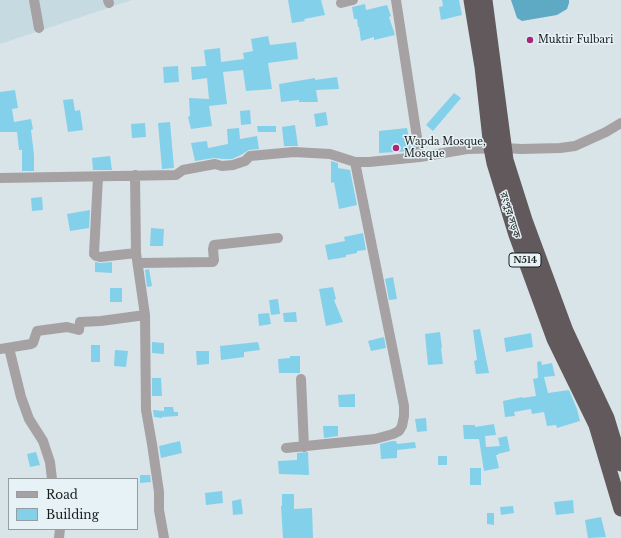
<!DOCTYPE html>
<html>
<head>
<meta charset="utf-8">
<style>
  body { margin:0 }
  #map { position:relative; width:621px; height:538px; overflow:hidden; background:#d9e4e8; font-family:"Libre Baskerville",serif }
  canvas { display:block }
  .legend { position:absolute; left:8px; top:478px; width:130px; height:52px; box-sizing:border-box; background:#e6f2f6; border:1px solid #949da0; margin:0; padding:5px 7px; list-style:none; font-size:12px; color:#191d1e }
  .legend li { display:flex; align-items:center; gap:8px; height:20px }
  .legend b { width:20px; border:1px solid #949da0 }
</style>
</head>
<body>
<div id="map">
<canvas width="621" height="538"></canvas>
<ul class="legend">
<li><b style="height:5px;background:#a6a1a3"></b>Road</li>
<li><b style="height:11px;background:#83d0ea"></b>Building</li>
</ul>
</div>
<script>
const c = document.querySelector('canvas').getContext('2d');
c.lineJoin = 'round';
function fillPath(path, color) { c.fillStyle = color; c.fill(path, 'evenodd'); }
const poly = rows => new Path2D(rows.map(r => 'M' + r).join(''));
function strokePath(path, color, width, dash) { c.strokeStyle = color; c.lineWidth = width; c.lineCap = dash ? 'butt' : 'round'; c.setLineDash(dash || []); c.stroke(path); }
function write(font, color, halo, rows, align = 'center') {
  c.font = font + ' "Libre Baskerville","Noto Sans Bengali",serif'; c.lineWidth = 3; c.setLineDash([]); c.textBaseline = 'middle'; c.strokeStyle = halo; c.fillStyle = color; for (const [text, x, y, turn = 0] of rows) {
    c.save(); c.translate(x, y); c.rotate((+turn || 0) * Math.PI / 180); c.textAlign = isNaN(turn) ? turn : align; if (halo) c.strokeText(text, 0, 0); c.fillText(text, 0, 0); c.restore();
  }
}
fillPath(poly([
  [0,0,132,0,0,44]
]), '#c6dae1');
fillPath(poly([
  [511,0,569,0,569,3,567,9,557,15,522,21,517,18]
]), '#5eaac4');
fillPath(poly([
  [288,0,321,0,325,15,304,19,305,21,292,23],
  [442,0,459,0,462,15,441,20,439,7,443,6],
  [365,4,366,10,387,5,391,16,389,17,395,35,374,40,374,37,361,41,359,27,358,27,357,19,354,19,352,7],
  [268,36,270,45,296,42,298,59,268,63,272,89,246,91,243,70,223,72,227,104,209,106,212,126,191,129,188,117,190,116,189,98,209,99,207,78,192,80,191,67,206,66,204,50,220,48,221,62,244,59,243,53,253,51,251,39],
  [178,66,179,82,164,83,163,67],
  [337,77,339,89,316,90,318,102,299,102,299,100,281,102,279,84,315,78,315,80],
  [15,90,18,108,12,109,14,122,31,119,33,129,31,130,34,155,34,171,22,171,22,150,19,150,17,132,0,132,0,92],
  [454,93,461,98,433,131,426,125],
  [73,99,75,111,80,110,83,130,68,132,63,100],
  [250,110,251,124,241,125,240,111],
  [326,112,328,125,316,127,314,114],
  [170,122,174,168,162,169,158,123],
  [145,123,146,137,132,138,131,124],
  [295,125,298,146,284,146,282,127],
  [257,126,276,126,276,132,258,132],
  [239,128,240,139,257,136,259,149,249,150,241,155,232,159,223,159,214,158,195,161,191,143,207,141,208,148,228,144,227,129],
  [407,128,412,151,379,153,379,131],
  [110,156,112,170,93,170,92,158],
  [331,161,338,163,338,168,350,170,357,205,339,209,334,182,331,183],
  [42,197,43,210,32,211,31,198],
  [90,210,89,228,70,231,67,214],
  [151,228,164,229,163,246,150,246],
  [363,233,366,250,357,251,357,253,346,255,346,257,328,260,325,245,345,241,344,237],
  [95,262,100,263,112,262,112,273,95,272],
  [149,269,152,286,147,287,145,270],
  [393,277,397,299,389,300,385,279],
  [333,287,336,299,334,300,343,322,326,326,319,289],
  [110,288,122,288,122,302,110,302],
  [278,299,280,314,271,315,269,300],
  [296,312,297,322,284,322,283,313],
  [269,313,271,324,259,326,258,314],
  [480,329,489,373,476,374,474,361,477,360,473,330],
  [440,332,442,348,441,348,443,364,428,365,425,334],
  [531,333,533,347,506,352,504,338],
  [384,337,386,348,371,351,368,341],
  [152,342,164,343,164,354,152,353],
  [258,342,260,350,244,352,244,357,221,360,220,346],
  [91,345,100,345,100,362,91,362],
  [115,350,128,351,126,367,114,366],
  [196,351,209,351,209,364,197,365],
  [290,356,300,356,300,373,279,373,278,359,290,358],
  [541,361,542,365,552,363,555,376,544,377,548,393,569,390,577,409,580,421,557,428,556,425,547,426,544,412,532,414,531,409,514,412,515,416,505,417,503,401,522,397,523,398,536,396,533,379,538,378,537,362],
  [152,378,161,378,162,396,152,396],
  [355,394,355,407,339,407,338,395],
  [164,407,173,407,174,412,178,412,178,416,162,417,162,418,154,417,153,410,164,411],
  [426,418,427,431,417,432,415,419],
  [494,424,496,435,485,436,486,447,500,446,498,438,507,436,510,451,498,454,498,455,496,455,499,468,484,471,479,439,464,439,463,425,475,425,475,427],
  [323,426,338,426,338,436,324,438],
  [180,441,182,453,161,458,159,446],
  [392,441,396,441,397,444,415,442,416,448,397,450,397,458,381,459,380,444],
  [36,452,40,465,30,467,27,454],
  [308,452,309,475,279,474,278,461,297,460,297,453],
  [438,456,447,456,447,465,438,465],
  [470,468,481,468,481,485,470,485],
  [140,475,150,475,151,482,140,483],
  [222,491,223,503,206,505,205,493],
  [282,494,294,494,294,509,312,508,313,538,283,538,281,506,282,506],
  [241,499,243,514,233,515,232,501],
  [573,500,574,513,556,515,554,502],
  [513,506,514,513,501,515,500,507],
  [487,513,494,513,494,525,487,524],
  [601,517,606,537,588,538,585,520]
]), '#83d0ea');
strokePath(poly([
  [34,0,39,28],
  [108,0,109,3],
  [396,0,420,157],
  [341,3,353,0],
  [98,177,94,254,96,256,100,257,136,253],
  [0,178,176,175,183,170,215,164,222,166,233,165,245,161,250,156,294,152,330,154,355,162,369,162,420,157,467,149,505,148,521,149,560,148,575,146,606,132,621,123],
  [138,263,213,262,214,260,213,249,214,245,278,238],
  [145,315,146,410,152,444,159,492,159,510,164,538],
  [9,348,21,397,29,419,43,441,50,462,52,479],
  [0,349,31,344,33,343,37,331,67,327,79,330,80,322,101,321,145,315,136,253,135,175],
  [301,379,304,447],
  [286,448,375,439,393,434,399,431,402,426,404,416,404,406,355,162],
  [59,538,60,529]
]), '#a6a1a3', 10);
strokePath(poly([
  [471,0,482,67,491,148,494,163,516,235,554,339,596,425,621,509],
  [485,0,506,160,525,220,566,331,607,418,621,464]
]), '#62595d', 15);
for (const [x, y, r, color] of [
  [530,40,4,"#a62777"],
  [396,148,4,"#a62777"]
]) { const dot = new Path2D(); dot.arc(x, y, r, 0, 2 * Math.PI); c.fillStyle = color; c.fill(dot); strokePath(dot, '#e6f2f6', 1.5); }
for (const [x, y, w] of [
  [525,260,32]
]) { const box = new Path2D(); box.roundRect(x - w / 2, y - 7, w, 14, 3); c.fillStyle = '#e6f2f6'; c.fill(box); strokePath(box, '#191d1e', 1); }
write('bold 9px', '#191d1e', null, [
  ["N514",525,260]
]);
write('10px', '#191d1e', '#e6f2f6', [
  ["Muktir Fulbari",538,40],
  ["Wapda Mosque,",404,142],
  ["Mosque",404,154]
], 'left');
write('10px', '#191d1e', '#e6f2f6', [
  ["রংপুর সড়ক",510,215,73]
]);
</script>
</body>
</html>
